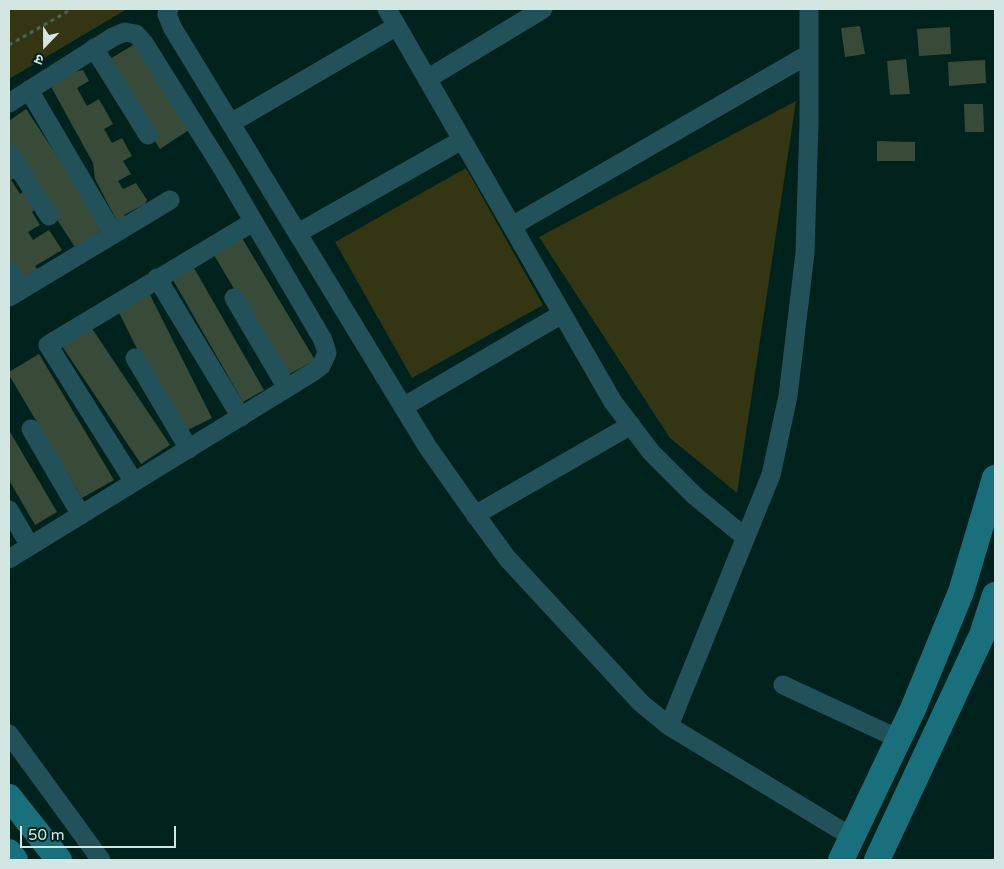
<!DOCTYPE html>
<html>
<head>
<meta charset="utf-8">
<style>
  body { margin:0 }
  #map { position:relative; width:1004px; height:869px; overflow:hidden; background:#00221c; font-family:"Varela Round","Noto Sans Devanagari",sans-serif }
  canvas { display:block }
  .frame { position:absolute; inset:0; border:10px solid #d4e6e1; pointer-events:none }
  .north { position:absolute; left:20px; top:20px; width:50px; height:50px; -webkit-text-stroke:4px #00221c; paint-order:stroke; rotate:202deg; font-size:14px; font-weight:700; line-height:20px; text-align:center; color:#d4e6e1 }
  .north::after { content:''; display:block; margin:auto; width:18px; height:22px; background:#d4e6e1; clip-path:polygon(50% 0,100% 100%,50% 72%,0 100%) }
  .scale { position:absolute; left:20px; top:826px; width:156px; height:22px; box-sizing:border-box; border:2px solid #d4e6e1; border-top:0; padding-left:6px; font-size:15px; line-height:18px; white-space:nowrap; color:#d4e6e1; -webkit-text-stroke:4px #00221c; paint-order:stroke }
</style>
</head>
<body>
<div id="map">
<canvas width="1004" height="869"></canvas>
<div class="frame"></div>
<div class="north">उ</div>
<div class="scale">50 m</div>
</div>
<script>
const c = document.querySelector('canvas').getContext('2d');
c.lineJoin = 'round';
function fillPath(path, color) { c.fillStyle = color; c.fill(path, 'evenodd'); }
const poly = rows => new Path2D(rows.map(r => 'M' + r).join(''));
function strokePath(path, color, width, dash) { c.strokeStyle = color; c.lineWidth = width; c.lineCap = dash ? 'butt' : 'round'; c.setLineDash(dash || []); c.stroke(path); }
fillPath(poly([
  [9,9,127,9,9,79],
  [796,101,737,493,670,438,539,237],
  [466,168,543,305,412,378,335,242]
]), '#343513');
fillPath(poly([
  [860,26,865,54,845,57,841,28],
  [950,27,951,54,919,56,917,29],
  [138,42,192,128,160,149,105,62],
  [906,59,910,94,890,95,887,61],
  [985,60,986,83,949,86,948,62],
  [83,70,89,81,77,88,87,106,99,99,113,124,104,129,112,143,122,138,132,156,123,161,131,174,118,181,123,189,136,183,147,200,145,204,124,215,129,224,119,225,95,179,93,163,49,83,52,77],
  [964,104,983,104,984,132,965,132],
  [26,109,105,228,75,247,9,147,9,121],
  [877,141,915,142,915,161,877,161],
  [9,158,20,175,11,180,20,194,29,188,40,206,32,212,40,225,28,232,33,240,49,230,62,250,35,266,41,274,24,285,9,260],
  [239,233,315,360,286,376,211,250],
  [190,261,264,390,243,402,169,273],
  [147,289,212,418,180,434,115,305],
  [89,324,170,445,141,464,60,343],
  [39,354,114,480,82,498,9,375,9,372],
  [10,432,57,512,35,525,9,480]
]), '#384b38');
strokePath(poly([
  [9,45,72,9]
]), '#47645e', 3, [4, 4]);
strokePath(poly([
  [169,9,167,14,172,27,427,446,467,503,507,558,641,703,669,726],
  [387,9,613,402,651,452,695,496,745,537],
  [809,9,809,122,805,253,788,396,771,475,669,726,852,837],
  [94,48,148,135],
  [427,79,543,9],
  [29,90,113,233],
  [9,103,113,37,125,32,136,34,144,43,224,171,323,340,327,353,321,366,313,372,9,559],
  [231,123,397,26],
  [9,153,49,216],
  [512,226,809,54],
  [298,233,462,140],
  [9,271,20,290],
  [157,278,241,417],
  [9,297,170,200],
  [234,298,287,388],
  [135,358,189,449],
  [403,407,562,314],
  [31,429,81,515],
  [134,482,48,345,253,222],
  [9,510,30,546],
  [475,515,631,425],
  [783,685,899,739],
  [9,734,101,860]
]), '#22515a', 19);
strokePath(poly([
  [9,797,59,860],
  [9,852,15,860],
  [841,860,913,709,961,592,995,478],
  [877,860,982,635,995,595]
]), '#1a6f7d', 26);
</script>
</body>
</html>
